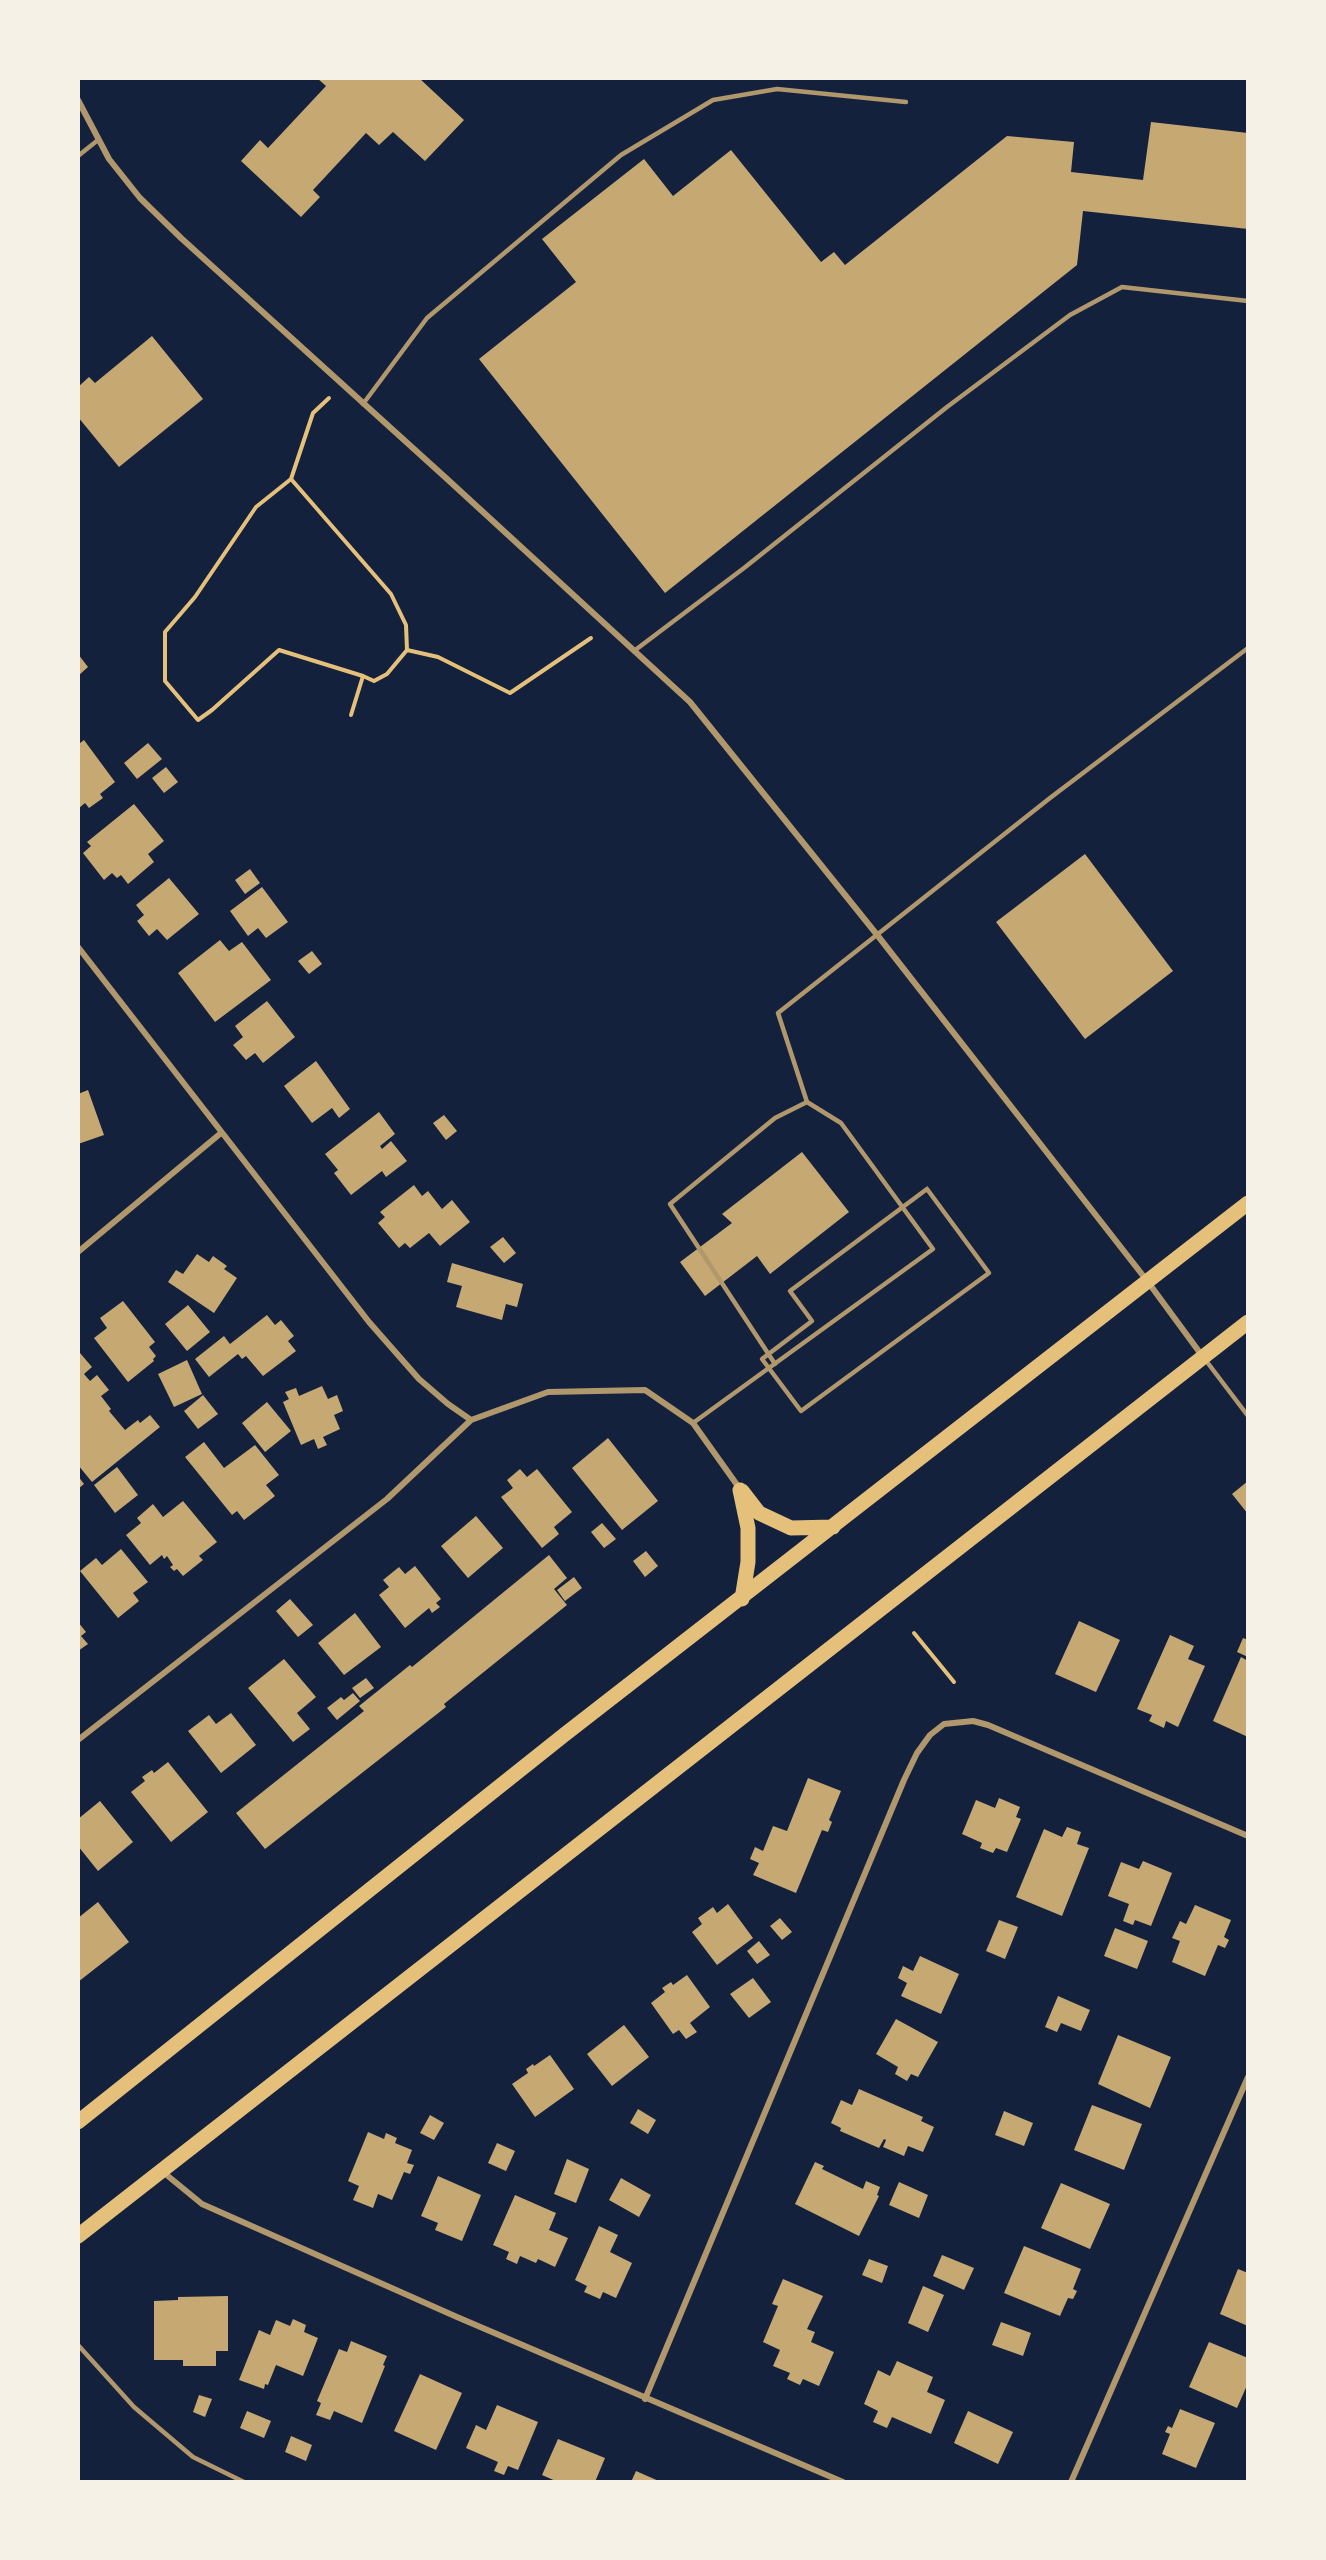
<!DOCTYPE html>
<html>
<head>
<meta charset="utf-8">
<style>
  body { margin:0 }
  #map { position:relative; width:1326px; height:2560px; overflow:hidden; background:#14213d; font-family:Overpass,sans-serif }
  canvas { display:block }
  .frame { position:absolute; inset:0; border:80px solid #f6f1e7; pointer-events:none }
</style>
</head>
<body>
<div id="map">
<canvas width="1326" height="2560"></canvas>
<div class="frame"></div>
</div>
<script>
const c = document.querySelector('canvas').getContext('2d');
c.lineJoin = 'round';
function fillPath(path, color) { c.fillStyle = color; c.fill(path, 'evenodd'); }
const poly = rows => new Path2D(rows.map(r => 'M' + r).join(''));
function strokePath(path, color, width, dash) { c.strokeStyle = color; c.lineWidth = width; c.lineCap = dash ? 'butt' : 'round'; c.setLineDash(dash || []); c.stroke(path); }
fillPath(poly([
  [317,78,419,78,464,120,425,161,393,132,379,145,366,133,313,190,320,197,301,217,241,161,260,140,268,148,326,86],
  [1151,122,1248,133,1248,229,1083,211,1077,265,665,593,479,359,576,282,542,239,644,159,673,196,731,150,821,262,834,252,845,265,1007,136,1074,142,1071,172,1143,180],
  [152,336,203,399,119,467,78,417,78,387,89,377,95,383],
  [78,654,88,667,78,676],
  [78,739,80,743,84,740,115,782,100,794,103,798,89,808,85,803,78,809],
  [148,743,162,759,137,779,124,763],
  [166,767,178,782,164,793,152,778],
  [134,804,164,841,148,854,154,862,128,884,121,875,117,878,112,873,104,880,83,853,91,846,87,842],
  [1085,854,1173,971,1085,1039,996,922],
  [250,869,260,883,245,894,235,880],
  [169,878,199,914,167,940,157,929,149,936,137,921,144,915,136,905],
  [262,887,288,922,266,938,258,928,248,936,230,911],
  [220,940,229,951,242,942,271,980,215,1022,178,973],
  [312,951,322,964,309,974,298,961],
  [267,1001,295,1037,263,1063,255,1053,246,1060,233,1045,243,1037,235,1026],
  [316,1061,350,1109,339,1118,332,1108,312,1123,284,1086],
  [88,1090,104,1135,78,1144,78,1094],
  [379,1112,395,1134,380,1146,382,1149,391,1141,407,1161,386,1177,382,1171,351,1195,334,1173,338,1170,325,1154],
  [444,1115,457,1131,446,1140,433,1123],
  [802,1152,849,1212,770,1274,757,1256,705,1296,680,1262,732,1223,722,1214],
  [414,1185,422,1196,428,1191,442,1209,452,1200,470,1222,440,1246,429,1233,410,1248,405,1243,399,1248,378,1223,385,1217,380,1212],
  [503,1237,516,1253,504,1263,490,1247],
  [197,1254,209,1262,213,1256,227,1266,224,1269,237,1278,214,1313,168,1282,176,1270,183,1274],
  [452,1263,523,1284,517,1307,506,1304,502,1320,456,1307,462,1286,447,1282],
  [123,1301,155,1342,149,1347,156,1356,153,1359,154,1361,128,1382,94,1338,107,1328,100,1318],
  [188,1305,210,1332,187,1351,165,1324],
  [267,1315,275,1325,281,1320,294,1336,288,1341,296,1351,263,1376,246,1356,242,1359,238,1354,209,1377,195,1359,224,1336,230,1344],
  [80,1353,92,1367,84,1374,90,1381,97,1375,109,1390,101,1396,111,1409,109,1411,125,1430,138,1420,140,1423,150,1415,160,1427,92,1482,78,1465,78,1354],
  [187,1360,202,1394,174,1407,158,1374],
  [322,1386,328,1399,337,1395,343,1411,334,1415,340,1429,323,1437,327,1445,318,1449,314,1439,301,1445,283,1402,289,1399,285,1392,296,1388,299,1396],
  [203,1395,218,1414,198,1429,184,1411],
  [267,1402,291,1431,265,1452,242,1423],
  [608,1438,658,1501,622,1530,572,1468],
  [204,1442,224,1468,255,1445,279,1475,266,1485,275,1496,244,1520,237,1511,232,1515,185,1457],
  [117,1467,138,1495,115,1513,94,1485],
  [520,1469,527,1477,537,1469,572,1512,554,1527,559,1534,542,1548,501,1497,513,1488,507,1480],
  [78,1476,84,1484,78,1489],
  [1248,1481,1248,1514,1232,1494],
  [183,1501,217,1542,199,1556,203,1560,183,1576,177,1569,174,1571,170,1567,173,1565,167,1556,164,1559,162,1555,150,1565,126,1535,141,1523,137,1518,153,1504,163,1517],
  [476,1516,503,1548,468,1578,441,1546],
  [602,1523,616,1539,604,1548,591,1532],
  [121,1549,148,1582,133,1593,139,1601,118,1618,80,1571,96,1558,102,1565],
  [646,1551,658,1566,645,1577,633,1561],
  [549,1555,567,1578,554,1589,567,1605,444,1704,446,1707,265,1849,236,1813,364,1711,359,1706,410,1665,412,1667],
  [415,1566,441,1599,436,1603,440,1607,432,1613,429,1608,405,1628,379,1595,389,1587,383,1580,399,1567,405,1574],
  [574,1577,582,1588,565,1601,557,1590],
  [290,1599,313,1625,298,1637,276,1611],
  [355,1613,381,1647,344,1675,318,1643],
  [1079,1621,1120,1640,1096,1692,1055,1674],
  [78,1622,86,1632,81,1636,88,1644,78,1651],
  [1170,1635,1194,1646,1188,1659,1205,1666,1178,1727,1166,1721,1164,1728,1149,1721,1152,1715,1137,1709],
  [1243,1638,1248,1640,1248,1657,1237,1652],
  [1241,1657,1248,1661,1248,1737,1213,1721],
  [284,1659,316,1697,297,1713,310,1729,293,1742,248,1688],
  [366,1678,374,1688,360,1698,352,1688],
  [353,1693,360,1701,337,1720,327,1708,341,1697,344,1700],
  [231,1713,256,1745,221,1773,188,1731,209,1715,216,1724],
  [168,1762,208,1812,171,1842,131,1792,145,1781,142,1777,152,1770,154,1773],
  [808,1778,841,1791,829,1820,832,1822,828,1832,822,1830,796,1893,753,1875,759,1863,750,1859,755,1847,763,1851,773,1826,787,1831],
  [999,1798,1020,1807,1016,1817,1021,1819,1007,1852,996,1848,993,1853,980,1848,982,1843,962,1834,976,1800,995,1808],
  [100,1801,133,1842,98,1871,78,1846,78,1819],
  [1067,1827,1081,1832,1077,1844,1089,1848,1062,1916,1016,1897,1044,1829,1062,1837],
  [1143,1861,1172,1873,1151,1926,1135,1920,1133,1925,1123,1921,1129,1904,1108,1896,1121,1862,1139,1869],
  [98,1902,129,1942,78,1982,78,1918],
  [728,1904,753,1938,717,1965,692,1932,702,1924,698,1918,713,1907,717,1913],
  [1195,1905,1231,1920,1224,1937,1229,1940,1225,1948,1218,1945,1205,1976,1172,1962,1180,1941,1172,1938,1180,1921,1186,1924],
  [780,1918,792,1932,782,1940,770,1926],
  [999,1920,1018,1927,1005,1959,986,1951],
  [1115,1928,1148,1941,1137,1969,1104,1956],
  [759,1941,770,1955,757,1964,747,1951],
  [920,1956,959,1974,941,2014,901,1996,907,1983,898,1978,903,1966,913,1971],
  [687,1975,710,2007,690,2023,697,2032,686,2039,679,2030,673,2034,651,2003,665,1992,662,1988,671,1982,673,1985],
  [753,1978,771,2002,749,2018,730,1994],
  [1058,1996,1090,2010,1081,2031,1061,2023,1057,2032,1045,2027],
  [896,2019,938,2042,918,2077,911,2074,907,2081,895,2074,898,2067,876,2054],
  [624,2025,649,2057,612,2086,587,2054],
  [1118,2035,1171,2057,1150,2108,1098,2084],
  [550,2055,574,2089,535,2117,512,2084,528,2073,526,2069,533,2064,534,2066],
  [859,2089,923,2117,921,2121,934,2127,923,2152,908,2146,904,2156,883,2147,886,2140,884,2139,879,2148,840,2131,841,2128,831,2123,841,2100,852,2105],
  [1092,2105,1142,2124,1124,2170,1074,2150],
  [638,2109,656,2120,648,2134,630,2123],
  [1004,2111,1033,2123,1024,2146,995,2135],
  [430,2115,444,2123,434,2140,420,2133],
  [368,2132,384,2139,386,2133,397,2138,395,2143,412,2150,407,2163,414,2165,410,2174,404,2172,392,2200,378,2194,373,2208,353,2200,359,2186,348,2181],
  [497,2143,515,2151,506,2171,488,2163],
  [567,2159,589,2169,576,2203,554,2194],
  [815,2162,824,2166,822,2169,863,2189,866,2181,880,2187,877,2195,879,2196,859,2236,795,2204],
  [438,2176,481,2195,462,2241,435,2230,438,2223,421,2216],
  [621,2178,651,2195,639,2217,609,2200],
  [899,2182,928,2195,919,2218,889,2205],
  [1061,2183,1110,2204,1090,2249,1041,2228],
  [515,2195,556,2213,549,2230,568,2238,555,2267,538,2259,536,2263,520,2256,517,2264,506,2259,509,2252,493,2245],
  [599,2226,618,2235,610,2252,632,2263,616,2298,603,2292,600,2299,584,2292,587,2286,575,2280],
  [1024,2246,1081,2269,1073,2289,1077,2291,1073,2299,1068,2298,1060,2316,1004,2293],
  [942,2255,974,2268,964,2290,933,2276],
  [869,2259,888,2266,882,2283,862,2275],
  [1238,2269,1248,2273,1248,2326,1220,2314],
  [783,2279,823,2296,807,2329,815,2332,811,2342,834,2352,819,2386,803,2379,800,2385,787,2379,790,2373,773,2366,780,2350,763,2342,778,2306,772,2304],
  [923,2286,944,2295,928,2332,908,2323],
  [228,2296,228,2351,216,2351,216,2366,183,2366,183,2360,154,2360,154,2301,178,2300,178,2297],
  [293,2319,306,2325,304,2332,318,2338,303,2376,276,2365,268,2385,265,2384,264,2389,239,2380,259,2330,270,2335,276,2320,290,2326],
  [1001,2322,1031,2333,1023,2356,992,2345],
  [351,2341,387,2356,383,2365,385,2366,362,2423,334,2411,330,2420,316,2415,321,2403,317,2401,339,2349,347,2352],
  [1209,2342,1248,2358,1248,2383,1237,2408,1189,2387],
  [897,2361,933,2377,927,2392,945,2400,931,2434,892,2417,887,2428,873,2422,878,2411,864,2404,878,2370,890,2376],
  [420,2374,462,2393,436,2450,394,2431],
  [199,2395,212,2399,205,2417,193,2412],
  [497,2405,538,2422,518,2470,508,2466,504,2475,494,2471,498,2462,466,2448,476,2425,486,2430],
  [1180,2409,1215,2423,1196,2468,1162,2454,1170,2434,1165,2432,1168,2426,1172,2428],
  [247,2411,271,2421,264,2438,240,2428],
  [968,2411,1013,2432,998,2464,954,2443],
  [291,2436,312,2445,306,2461,285,2452],
  [558,2439,605,2458,595,2482,558,2482,542,2475],
  [636,2471,661,2482,631,2482]
]), '#c6a872');
strokePath(poly([
  [329,398,313,413,291,479,256,507,195,597,165,632,165,681,198,720,212,710,279,650,363,676,351,715],
  [291,479,391,594,406,625,407,650,387,674,374,681,363,676],
  [407,650,438,657,510,693,591,638],
  [914,1633,954,1682]
]), '#e5c07b', 4);
strokePath(poly([
  [78,156,98,140],
  [363,404,427,318,621,155,713,100,777,89,906,102],
  [634,651,744,568,947,407,1070,315,1122,287,1248,301],
  [927,1189,989,1273,801,1411,762,1359,812,1321,790,1291,927,1189],
  [1204,1358,1248,1416],
  [775,1364,670,1204,775,1118,807,1102],
  [693,1423,933,1249,841,1123,807,1102,778,1013,1050,798,1248,648],
  [78,2345,134,2407,193,2457,244,2482]
]), '#b1986c', 4.5);
strokePath(poly([
  [78,100,109,159,140,198,181,238,446,478,690,702,878,936,1148,1282,1203,1357],
  [78,947,369,1322,419,1379,448,1404,471,1420,548,1392,645,1390,693,1423,740,1489],
  [78,1252,221,1133],
  [78,1740,387,1499,471,1420],
  [163,2172,202,2204,457,2317,843,2482],
  [645,2399,904,1780,917,1753,930,1735,944,1724,973,1721,988,1725,1248,1836],
  [1071,2482,1248,2077]
]), '#b1986c', 6);
strokePath(poly([
  [740,1490,748,1528,748,1562,742,1599],
  [742,1491,759,1513,791,1528,833,1527],
  [78,2122,564,1735,1248,1203],
  [78,2236,1248,1322]
]), '#e5c07b', 15);
</script>
</body>
</html>
